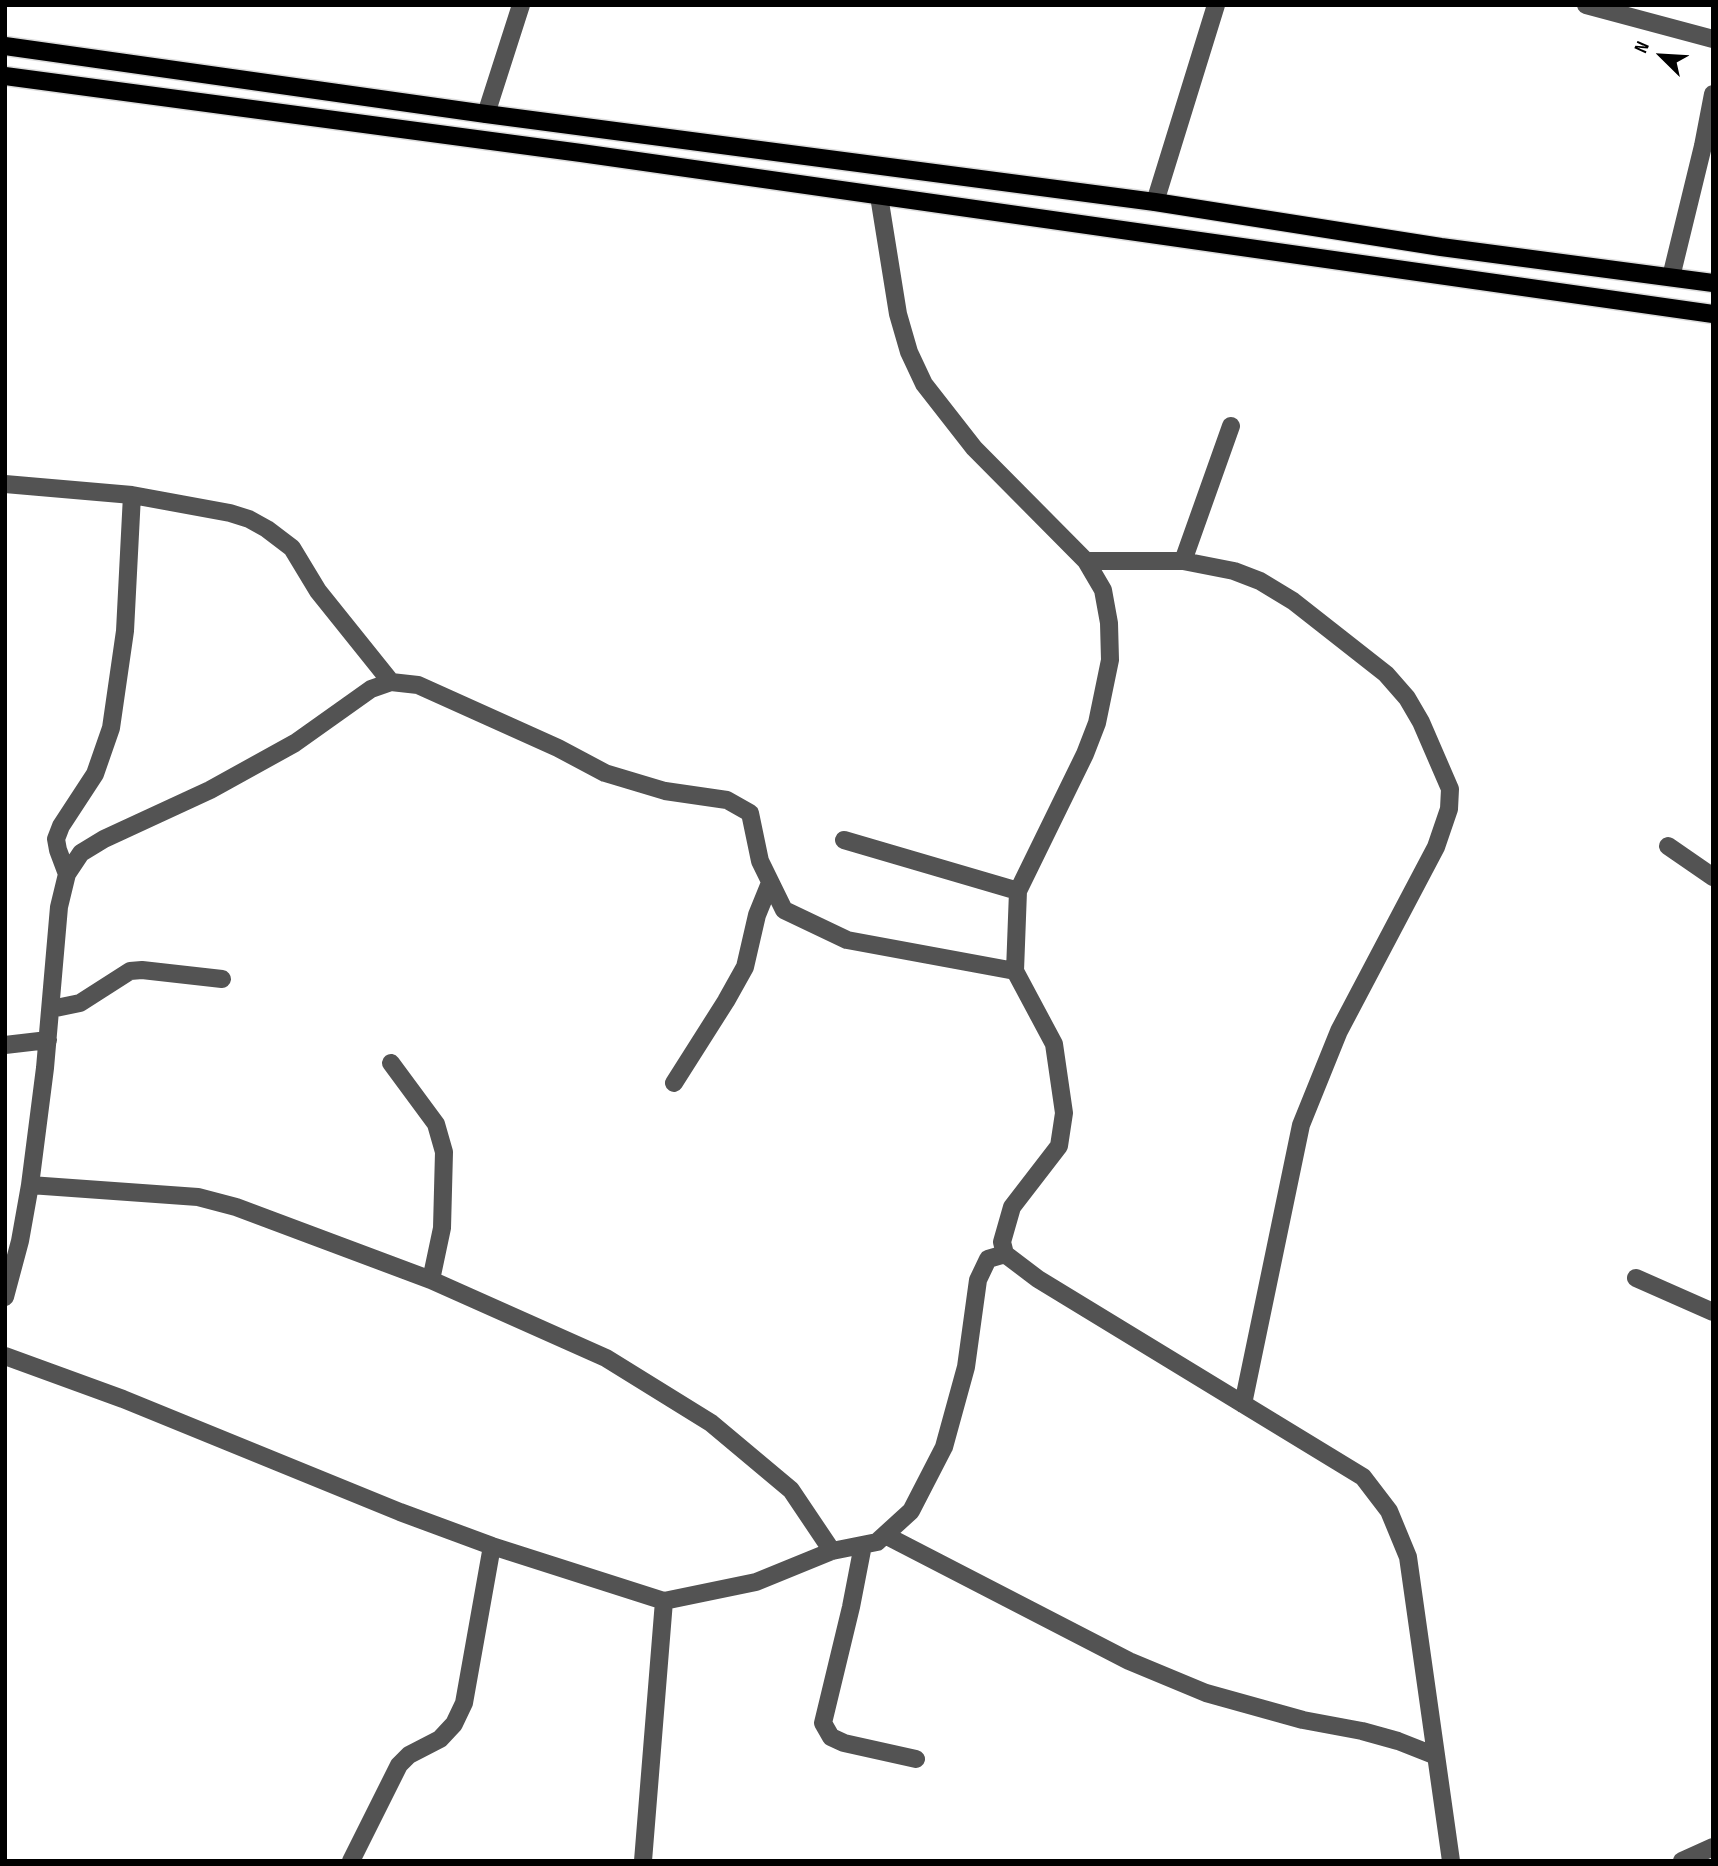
<!DOCTYPE html>
<html>
<head>
<meta charset="utf-8">
<style>
  body { margin:0 }
  #map { position:relative; width:1718px; height:1866px; overflow:hidden; background:#fff; font-family:"Sofia Sans Condensed",sans-serif }
  canvas { display:block }
  .frame { position:absolute; inset:0; border:7px solid #000; pointer-events:none }
  .north { position:absolute; left:1627px; top:21px; width:70px; height:70px; -webkit-text-stroke:5px #fff; paint-order:stroke; rotate:294deg; font-size:19px; font-weight:700; line-height:28px; text-align:center; color:#000 }
  .north::after { content:''; display:block; margin:auto; width:24px; height:32px; background:#000; clip-path:polygon(50% 0,100% 100%,50% 72%,0 100%) }
</style>
</head>
<body>
<div id="map">
<canvas width="1718" height="1866"></canvas>
<div class="frame"></div>
<div class="north">N</div>
</div>
<script>
const c = document.querySelector('canvas').getContext('2d');
c.lineJoin = 'round';
const poly = rows => new Path2D(rows.map(r => 'M' + r).join(''));
function strokePath(path, color, width, dash) { c.strokeStyle = color; c.lineWidth = width; c.lineCap = dash ? 'butt' : 'round'; c.setLineDash(dash || []); c.stroke(path); }
const major = poly([
  [5,46,486,114,1155,202,1441,247,1713,283],
  [5,76,581,153,1713,314]
]);
strokePath(major, '#dbdbdb', 21);
strokePath(poly([
  [1586,5,1713,39],
  [486,114,521,5],
  [879,196,898,314,909,352,924,384,974,448,1086,561,1103,590,1109,623,1110,660,1097,723,1085,754,1018,891,1015,971,1054,1044,1064,1113,1059,1146,1012,1207,1002,1242,1005,1254,1038,1279,1363,1477,1389,1511,1408,1557,1451,1861],
  [1155,202,1216,5],
  [1671,277,1703,146,1713,94],
  [5,484,132,495,230,513,249,519,267,529,292,548,318,591,391,682],
  [1086,561,1183,561,1234,571,1260,581,1293,601,1386,674,1407,698,1421,722,1450,789,1449,809,1436,847,1339,1031,1301,1125,1243,1404],
  [1183,561,1231,426],
  [844,840,1018,891],
  [1668,846,1713,877],
  [67,874,58,850,56,839,61,826,95,774,111,728,125,631,132,495],
  [51,1009,80,1003,130,971,142,970,222,979],
  [5,1045,48,1040],
  [391,1063,436,1124,444,1152,442,1228,431,1280],
  [674,1083,726,1001,745,967,757,915,770,883],
  [30,1185,45,1068,59,907,67,874,81,853,104,839,210,790,295,743,371,689,391,682,418,685,558,748,605,773,665,791,727,800,750,813,760,861,784,910,847,940,1015,971],
  [1636,1278,1713,1312],
  [5,1297,20,1241,30,1185,198,1197,236,1207,431,1280,606,1358,711,1423,791,1490,832,1551],
  [5,1356,123,1399,400,1512,492,1546,664,1601,756,1582,832,1551,877,1542,911,1511,944,1447,966,1367,978,1280,988,1259,1005,1254],
  [885,1535,1129,1661,1206,1693,1303,1720,1362,1731,1398,1741,1436,1756],
  [863,1545,851,1607,823,1723,831,1737,844,1743,916,1759],
  [351,1861,399,1765,409,1755,440,1739,454,1724,464,1703,492,1546],
  [643,1861,664,1601],
  [1682,1861,1713,1847]
]), '#535353', 18);
strokePath(major, '#000', 18);
</script>
</body>
</html>
